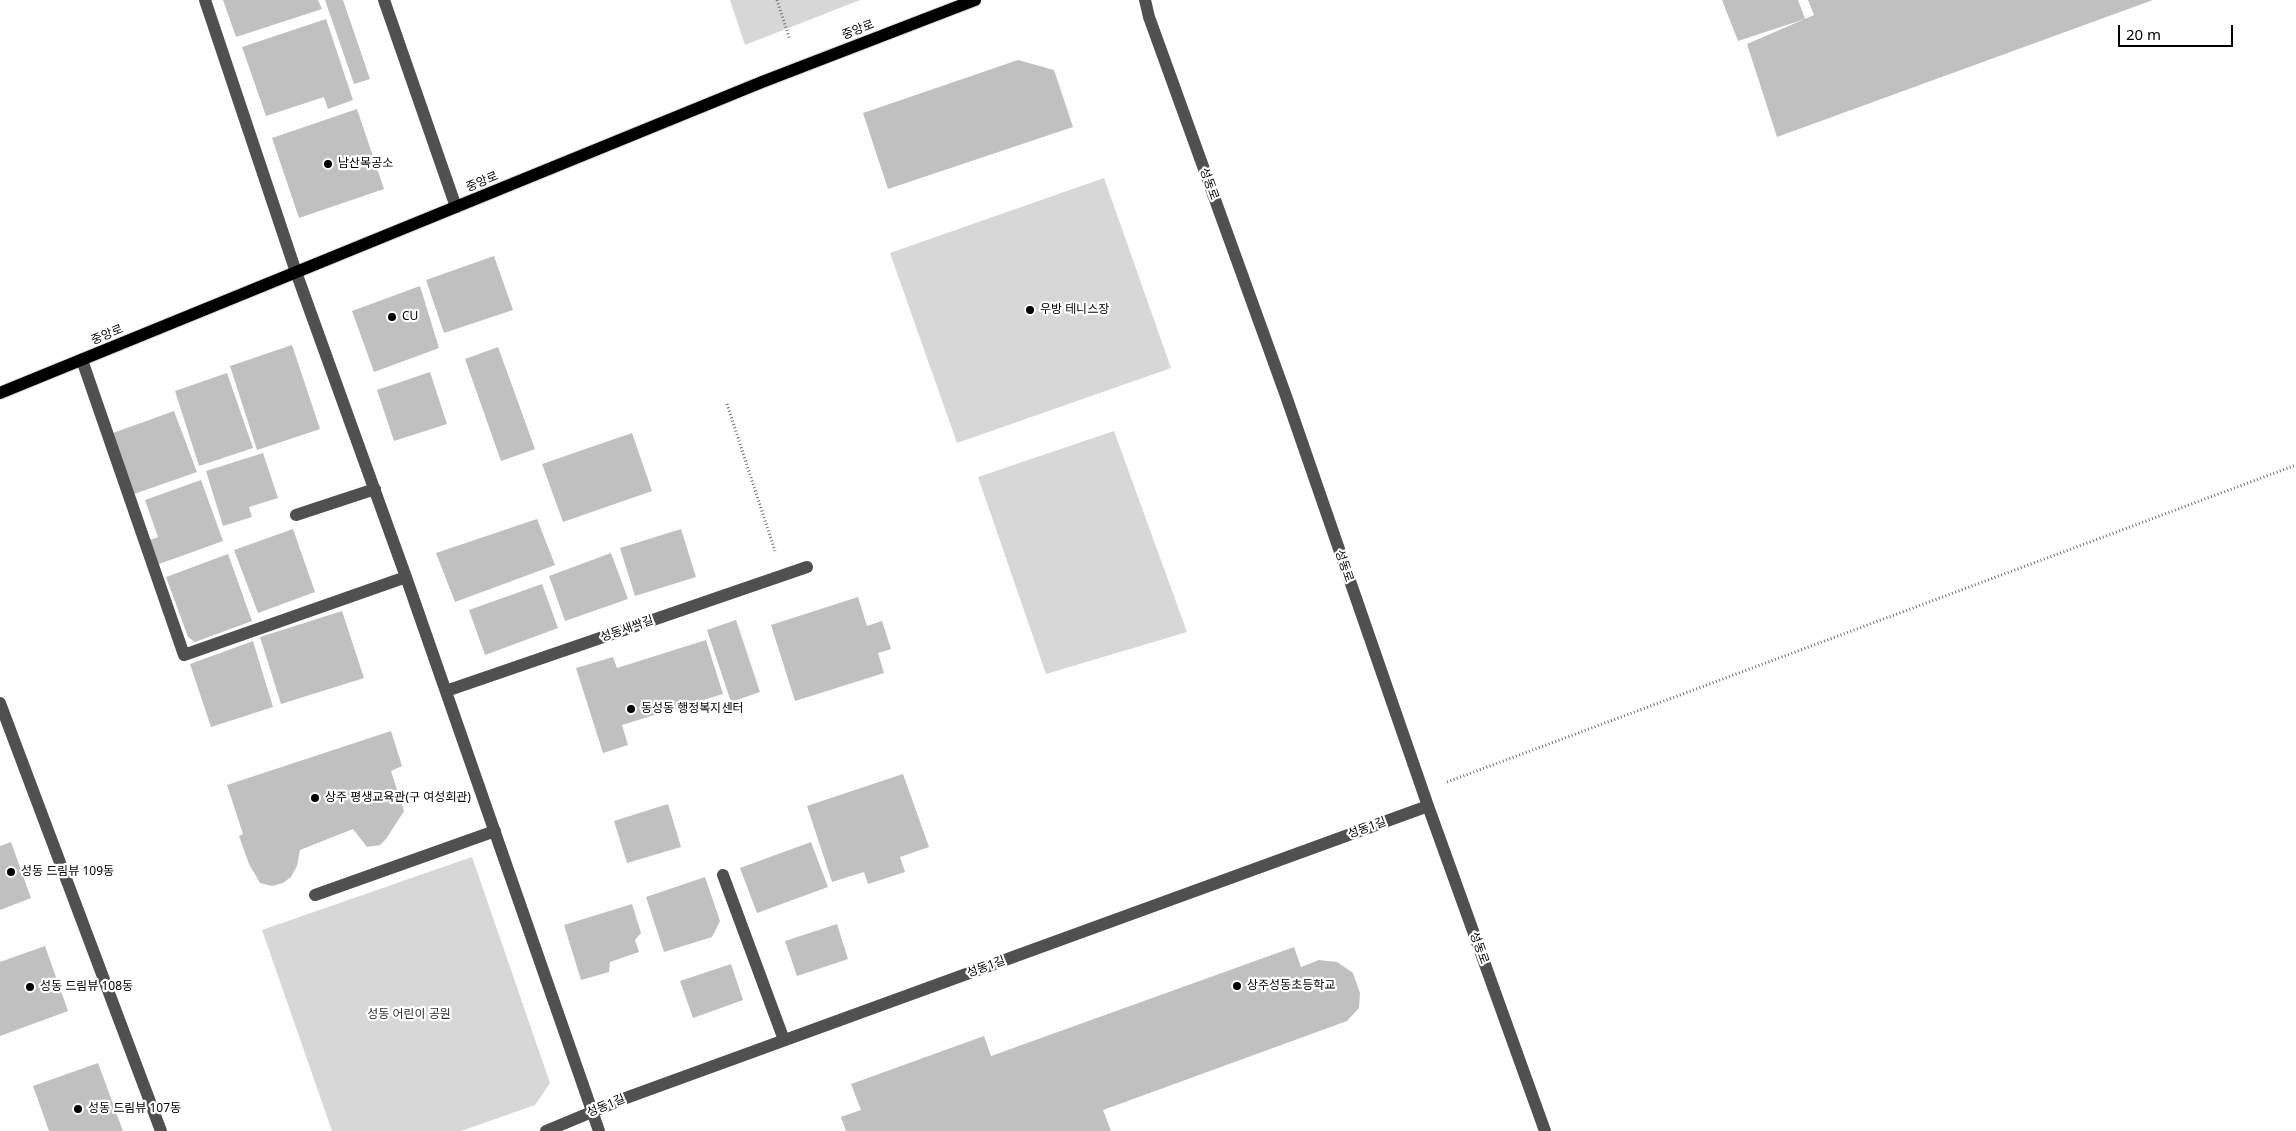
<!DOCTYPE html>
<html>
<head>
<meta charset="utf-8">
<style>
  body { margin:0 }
  #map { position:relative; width:2296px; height:1131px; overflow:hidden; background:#fff; font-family:"Noto Sans",sans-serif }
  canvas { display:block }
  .scale { position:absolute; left:2118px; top:25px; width:115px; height:22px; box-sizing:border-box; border:2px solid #000; border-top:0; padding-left:6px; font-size:15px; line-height:18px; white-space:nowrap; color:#000; -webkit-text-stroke:4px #fff; paint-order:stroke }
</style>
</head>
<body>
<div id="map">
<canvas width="2296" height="1131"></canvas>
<div class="scale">20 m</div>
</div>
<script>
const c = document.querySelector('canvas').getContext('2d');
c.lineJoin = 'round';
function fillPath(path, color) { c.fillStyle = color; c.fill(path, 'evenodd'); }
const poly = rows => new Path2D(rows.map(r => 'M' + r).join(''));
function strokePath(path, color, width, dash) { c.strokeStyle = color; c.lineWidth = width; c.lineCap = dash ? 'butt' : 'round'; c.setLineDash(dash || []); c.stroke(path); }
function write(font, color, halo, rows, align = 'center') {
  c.font = font + ' "Noto Sans","Noto Sans KR",sans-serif'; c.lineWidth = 4.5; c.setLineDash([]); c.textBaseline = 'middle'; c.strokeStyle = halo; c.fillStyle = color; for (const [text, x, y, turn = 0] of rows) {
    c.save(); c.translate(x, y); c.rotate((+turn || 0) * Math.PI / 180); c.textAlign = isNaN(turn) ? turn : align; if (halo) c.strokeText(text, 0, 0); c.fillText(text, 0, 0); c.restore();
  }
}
fillPath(poly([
  [730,0,860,0,745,45],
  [1104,178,1171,368,957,443,890,253],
  [1114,431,1187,632,1046,674,978,477],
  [472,857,550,1083,535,1105,461,1131,332,1131,262,930]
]), '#d7d7d7');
fillPath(poly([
  [223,0,318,0,322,9,236,37],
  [325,0,343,0,370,79,354,84],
  [1722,0,1798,0,1805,19,1738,41],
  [1808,0,2153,0,1777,137,1747,44,1814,15],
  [326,19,353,100,328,109,324,97,266,116,242,47],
  [1018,60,1054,70,1073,127,888,189,863,113],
  [357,109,384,189,299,218,272,138],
  [494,256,513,310,444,333,426,280],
  [420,286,439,348,374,372,352,311],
  [292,345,320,429,257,450,230,366],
  [498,347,535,449,501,461,465,359],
  [430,372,447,424,394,441,377,390],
  [227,373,253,448,199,466,175,391],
  [174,411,197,472,134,494,113,433],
  [632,433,652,491,563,522,542,464],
  [263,453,278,498,249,507,252,517,223,526,206,471],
  [201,480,223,541,159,564,150,540,158,537,145,500],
  [537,519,555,565,455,602,436,553],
  [293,529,315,592,258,613,234,550],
  [681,529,696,577,635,596,620,548],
  [611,553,628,599,565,621,549,576],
  [228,554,252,621,195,642,188,637,166,577],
  [542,584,558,628,485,655,469,610],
  [858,597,867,626,882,621,891,649,878,653,884,673,795,701,771,625],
  [342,611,364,678,281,704,260,637],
  [736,620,760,692,731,702,707,630],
  [706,640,723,694,622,725,628,745,603,753,576,668,613,657,617,668],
  [253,641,273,707,211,727,190,664],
  [391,731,402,766,391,771,404,811,386,839,380,845,367,847,353,829,300,850,297,866,291,877,283,883,272,886,260,883,249,864,239,836,243,834,227,785],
  [903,774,929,847,900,857,905,872,868,884,864,872,832,882,807,806],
  [668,804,681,847,627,863,614,821],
  [11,842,31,898,0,910,0,846],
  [811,842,828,887,757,913,740,868],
  [705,877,720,921,712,937,664,952,646,897],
  [632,904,641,933,635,940,639,952,610,962,609,972,581,980,564,925],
  [837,924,848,959,797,976,785,941],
  [45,946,68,1011,0,1036,0,962],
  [1294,947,1301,967,1319,960,1337,962,1353,973,1360,993,1359,1008,1347,1021,1103,1110,1111,1131,846,1131,841,1117,861,1110,851,1084,984,1036,991,1056],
  [731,964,743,1000,693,1018,680,981],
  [98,1063,123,1131,49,1131,33,1086]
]), '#c0c0c0');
const major = poly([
  [0,393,762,82,975,0]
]);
strokePath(major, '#dbdbdb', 14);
strokePath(poly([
  [777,0,790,40],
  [727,404,775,551],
  [1447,782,2296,465]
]), '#727272', 3, [1, 2.5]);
strokePath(poly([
  [205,0,296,272,406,577,599,1131],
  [384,0,456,207],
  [1145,0,1149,17,1286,396,1428,806,1545,1131],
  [82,360,184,655,406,577],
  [296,515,375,489],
  [446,691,807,567],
  [0,703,161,1131],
  [723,875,784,1040],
  [315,895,495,831],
  [546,1131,623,1099,1428,806]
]), '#505050', 12);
strokePath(major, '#000', 12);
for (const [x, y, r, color] of [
  [328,164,5,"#000"],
  [1030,310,5,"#000"],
  [392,317,5,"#000"],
  [631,709,5,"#000"],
  [315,798,5,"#000"],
  [11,872,5,"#000"],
  [1237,986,5,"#000"],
  [30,987,5,"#000"],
  [78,1109,5,"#000"]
]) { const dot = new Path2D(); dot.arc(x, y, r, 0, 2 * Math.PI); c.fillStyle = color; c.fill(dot); strokePath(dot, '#fff', 2); }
write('12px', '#000', '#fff', [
  ["중앙로",858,30,-21],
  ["중앙로",482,182,-22],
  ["성동로",1209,184,70],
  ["중앙로",107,335,-22],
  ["성동로",1344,566,71],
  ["성동새싹길",627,629,-19],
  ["성동1길",1367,828,-20],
  ["성동로",1479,948,70],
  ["성동1길",986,967,-20],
  ["성동1길",606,1106,-22]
]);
write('12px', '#000', '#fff', [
  ["남산목공소",338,164],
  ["우방 테니스장",1040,310],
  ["CU",402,317],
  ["동성동 행정복지센터",641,709],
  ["상주 평생교육관(구 여성회관)",325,798],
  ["성동 드림뷰 109동",21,872],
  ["상주성동초등학교",1247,986],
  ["성동 드림뷰 108동",40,987],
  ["성동 드림뷰 107동",88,1109]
], 'left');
write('12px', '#2e2e2e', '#fff', [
  ["성동 어린이 공원",409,1015]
]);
</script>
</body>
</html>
